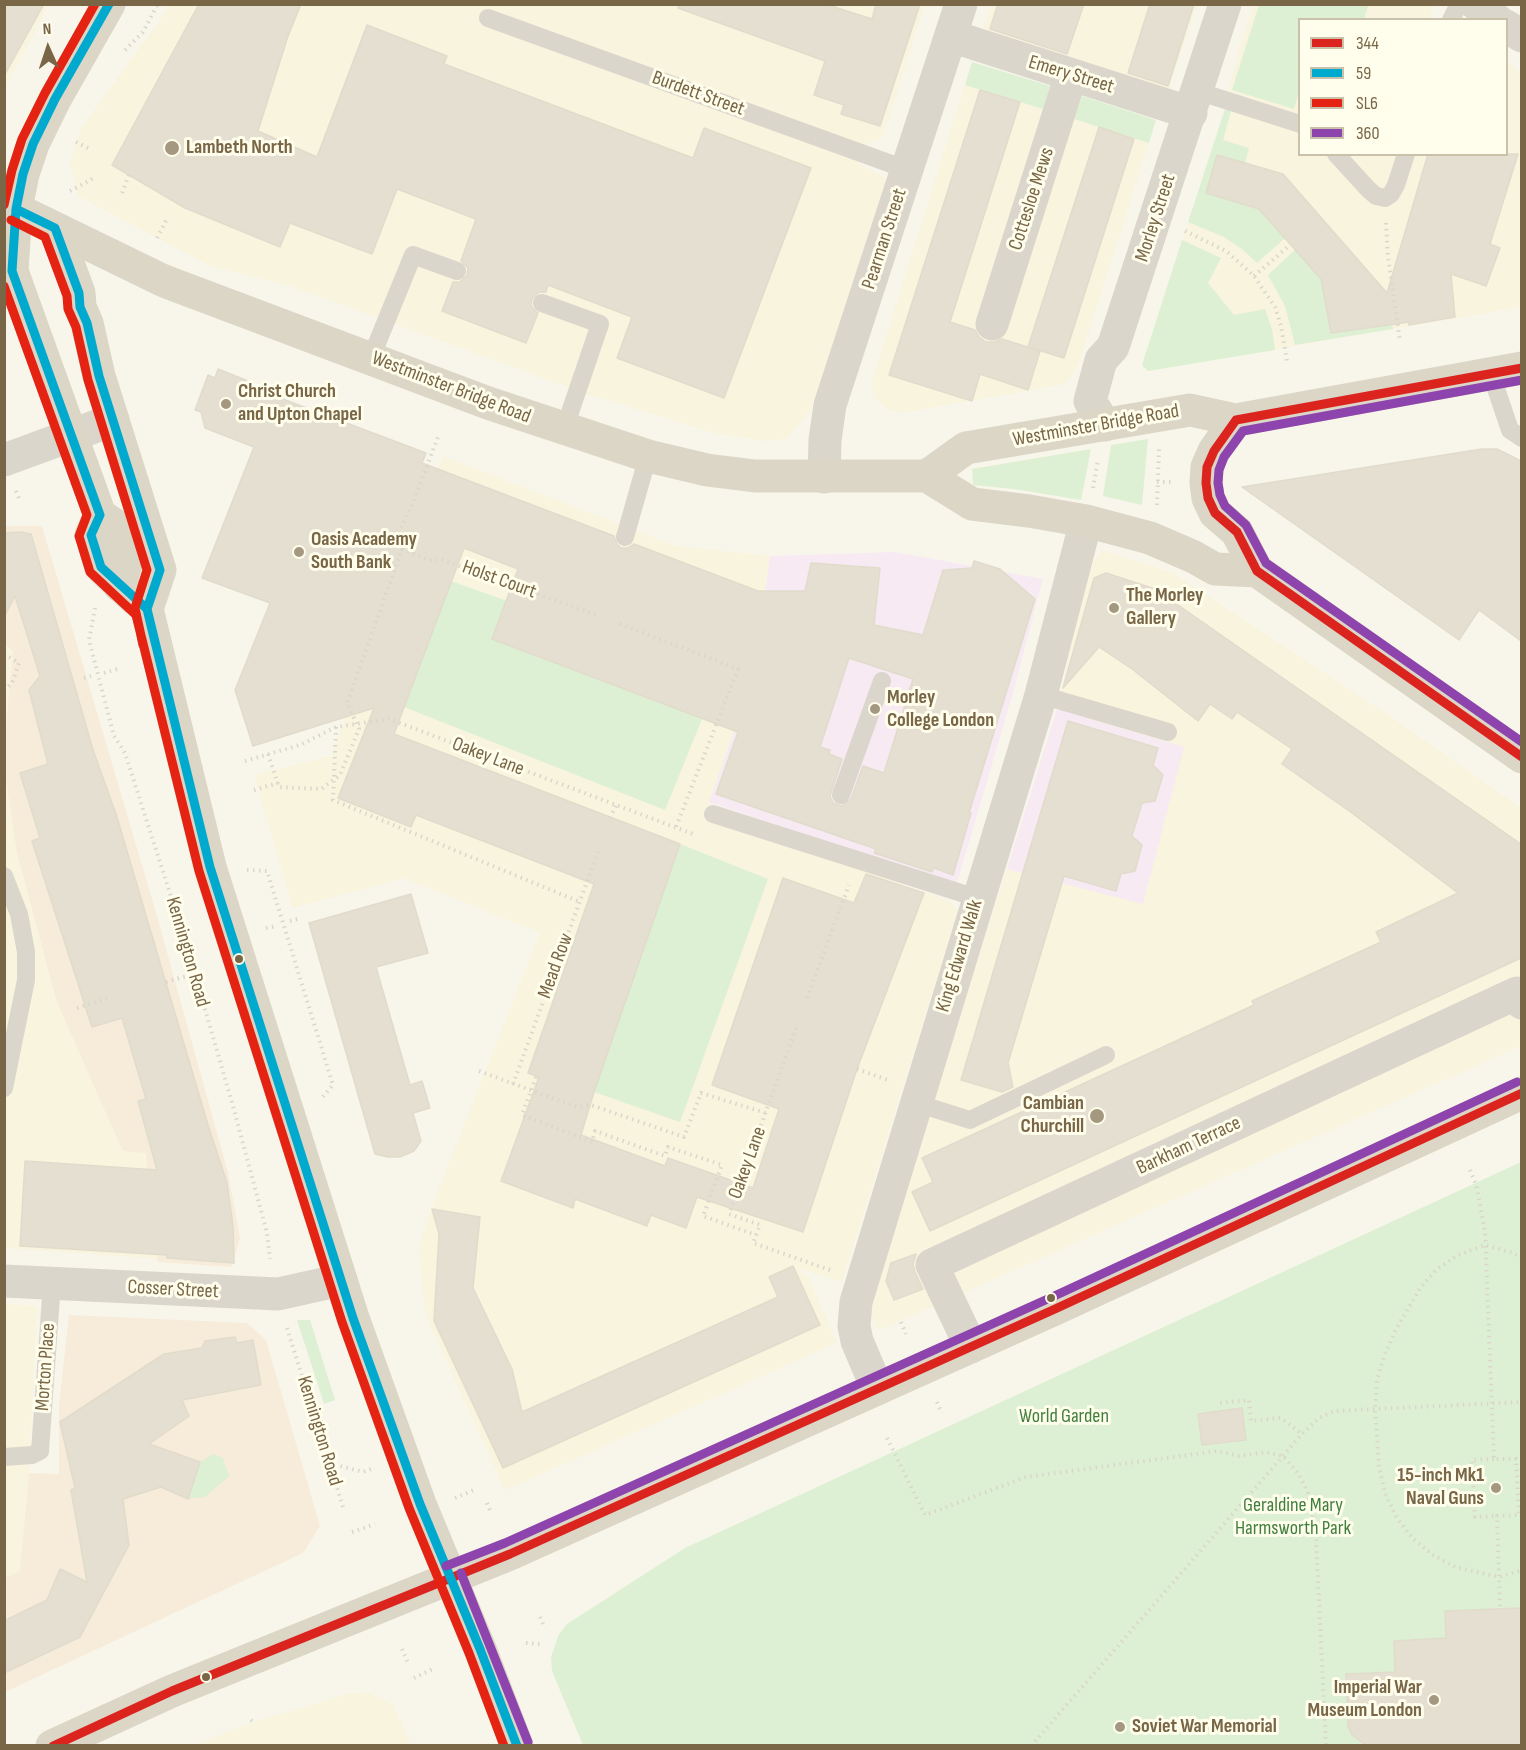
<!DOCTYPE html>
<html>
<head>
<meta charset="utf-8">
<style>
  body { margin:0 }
  #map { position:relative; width:1526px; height:1750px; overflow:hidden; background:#f8f6ea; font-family:"Sofia Sans Condensed",sans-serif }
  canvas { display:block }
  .frame { position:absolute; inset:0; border:6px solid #786647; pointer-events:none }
  .legend { position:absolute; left:1298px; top:18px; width:210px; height:138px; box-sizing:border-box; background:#fffdeb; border:2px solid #c9c1a9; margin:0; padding:8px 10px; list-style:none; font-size:18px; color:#786647 }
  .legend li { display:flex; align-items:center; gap:12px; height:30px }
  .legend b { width:30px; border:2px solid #c9c1a9 }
  .north { position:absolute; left:18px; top:18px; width:60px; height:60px; -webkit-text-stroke:4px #fffdeb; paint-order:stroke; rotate:357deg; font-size:16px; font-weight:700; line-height:24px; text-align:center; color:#786647 }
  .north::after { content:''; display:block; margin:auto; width:21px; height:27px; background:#786647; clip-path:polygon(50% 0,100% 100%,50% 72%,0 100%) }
</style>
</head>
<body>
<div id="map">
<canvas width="1526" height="1750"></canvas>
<div class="frame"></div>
<ul class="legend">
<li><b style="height:8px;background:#dc241f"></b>344</li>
<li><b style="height:8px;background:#00a9ce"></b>59</li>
<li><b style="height:8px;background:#e42313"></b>SL6</li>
<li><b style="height:8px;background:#8e44ad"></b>360</li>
</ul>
<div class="north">N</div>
</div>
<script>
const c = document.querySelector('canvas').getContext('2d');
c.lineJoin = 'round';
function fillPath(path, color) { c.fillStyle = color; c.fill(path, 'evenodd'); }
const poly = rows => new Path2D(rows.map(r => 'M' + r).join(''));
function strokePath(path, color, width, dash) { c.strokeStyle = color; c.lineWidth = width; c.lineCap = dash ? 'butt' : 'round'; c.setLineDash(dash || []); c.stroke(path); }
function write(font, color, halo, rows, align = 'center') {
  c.font = font + ' "Sofia Sans Condensed",sans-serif'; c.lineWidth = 6; c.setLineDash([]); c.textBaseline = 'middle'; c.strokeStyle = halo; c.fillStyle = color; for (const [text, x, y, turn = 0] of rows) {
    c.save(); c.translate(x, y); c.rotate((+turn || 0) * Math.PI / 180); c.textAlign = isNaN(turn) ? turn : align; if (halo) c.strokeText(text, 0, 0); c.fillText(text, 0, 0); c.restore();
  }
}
fillPath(poly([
  [1431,4,1433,6,1429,19,1300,20,1300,154,1506,154,1507,62,1521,73,1521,307,1148,371,1142,365,1225,109,1235,64,1254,5],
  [5,5,49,5,5,89],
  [171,5,925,5,882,138,868,143,859,164,892,181,810,411,786,439,763,441,714,433,584,393,290,286,210,266,78,196,70,163,81,128],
  [991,5,1197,5,1169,89,987,32,984,26],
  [972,62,1156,120,1079,363,1066,384,901,413,888,409,878,401,873,390,872,381],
  [443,456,676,546,770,556,755,665,736,726,705,815,947,900,958,910,842,1282,795,1267,808,1276,837,1343,505,1490,425,1314,419,1247,435,1198,540,933,404,878,293,908,254,775,331,756],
  [4,528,231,1264,5,1248],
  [1101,550,1173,573,1384,712,1521,808,1521,1046,879,1330,866,1306,1007,869,1143,903,1057,709,1087,574],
  [4,1304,37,1306,29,1473,20,1571,5,1578],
  [367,1692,393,1705,411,1745,195,1745,253,1722,344,1695]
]), '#f8f4de');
fillPath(poly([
  [5,526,42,526,157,916,228,1173,240,1238,232,1267,157,1262,161,1213,149,1201,146,1153,123,1151,57,1002,17,853,5,773,5,739,13,651,5,645],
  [69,1315,247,1323,266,1340,320,1526,303,1553,5,1692,4,1578,20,1571,29,1473,59,1474,59,1405]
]), '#f7ebda');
fillPath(poly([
  [895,552,1043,579,1013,693,956,886,709,802,736,726,755,665,770,556],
  [1057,709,1184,747,1143,904,1007,869]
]), '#f7eaf3');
fillPath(poly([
  [1365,4,1368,6,1364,19,1300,20,1299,91,1294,109,1232,90,1259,5],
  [972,62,1050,86,1043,109,965,85],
  [1082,96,1156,120,1149,143,1074,119],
  [1225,109,1231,111,1223,140,1249,148,1245,163,1217,155,1206,193,1259,209,1285,238,1257,263,1242,249,1224,237,1188,222],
  [1182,240,1221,258,1208,283,1234,315,1265,309,1272,329,1275,350,1148,371,1142,365],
  [1295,250,1321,279,1331,332,1370,327,1388,295,1393,329,1295,345,1285,306,1268,275],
  [1148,439,1142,505,1103,496,1111,445],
  [1091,449,1081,500,1014,489,973,485,972,469],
  [451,581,507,601,492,639,702,719,665,810,404,707],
  [680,844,768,879,680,1122,594,1092],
  [1521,1162,1521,1745,583,1745,552,1671,551,1657,559,1634,567,1624,685,1548],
  [297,1320,310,1320,335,1400,324,1404],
  [213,1454,223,1458,229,1476,205,1497,188,1499,200,1462]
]), '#ddf0d3');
const building = poly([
  [4,4,44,4,4,76,4,4],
  [199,4,301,4,288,36,258,131,317,157,367,25,447,56,444,64,693,158,704,128,811,168,724,398,617,358,632,317,548,285,546,292,539,292,532,299,531,306,538,313,526,343,442,311,453,282,460,282,467,275,468,268,461,261,476,219,397,189,372,254,290,223,280,247,185,208,112,165,199,4],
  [679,4,825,4,872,19,876,4,920,4,880,126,841,114,844,105,814,95,825,61,678,8,679,4],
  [998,4,1084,4,1067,54,990,29,998,4],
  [1150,4,1194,4,1168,86,1128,73,1150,4],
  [980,90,1020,102,950,322,975,330,979,337,986,342,995,342,1002,339,1040,351,1028,390,980,374,972,401,889,375,980,90],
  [1099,127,1134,139,1064,358,1028,347,1099,127],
  [1428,154,1518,154,1490,244,1500,248,1486,286,1451,274,1455,317,1409,325,1409,322,1331,333,1321,279,1259,209,1206,193,1217,155,1283,174,1387,293,1428,154],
  [218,369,253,383,251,387,426,453,422,463,614,536,617,544,621,548,628,548,634,544,758,591,805,591,811,563,880,568,874,625,923,635,943,570,972,568,974,561,1000,569,1035,599,969,813,971,813,953,875,934,868,932,872,874,853,876,849,716,794,738,732,492,639,518,569,464,548,394,734,680,844,594,1092,581,1135,665,1166,668,1158,753,1188,779,1109,712,1085,783,878,854,903,866,874,924,893,857,1069,803,1232,697,1197,686,1228,651,1215,647,1226,575,1199,573,1208,501,1181,539,1077,528,1073,594,884,416,815,411,827,338,798,374,708,253,746,235,690,270,603,202,578,254,447,205,428,201,412,195,410,208,375,215,378,218,369],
  [849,658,913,679,884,773,863,766,851,799,842,806,833,803,830,796,842,759,829,754,830,750,820,747,849,658],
  [1482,449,1497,449,1521,461,1521,641,1479,610,1459,640,1242,487,1482,449],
  [20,532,31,534,93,750,116,814,208,1125,227,1183,233,1226,234,1263,167,1258,167,1255,20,1246,25,1161,157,1170,138,1101,146,1099,122,1018,92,1027,32,841,40,838,20,773,48,764,29,690,40,676,15,596,4,617,4,533,20,532],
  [1106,573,1155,589,1521,844,1521,958,930,1231,912,1192,933,1182,922,1158,1254,1005,1252,1001,1381,942,1376,932,1458,893,1352,813,1282,764,1292,749,1237,712,1232,719,1210,704,1198,721,1132,669,1099,647,1063,688,1094,578,1106,573],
  [1068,721,1158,748,1153,765,1163,775,1155,801,1142,803,1132,836,1142,845,1135,871,1121,874,1116,891,1064,876,1008,1063,1013,1087,1002,1092,961,1080,1068,721],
  [411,894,428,953,376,967,410,1085,422,1081,430,1108,413,1113,421,1141,414,1151,400,1157,388,1157,375,1154,309,923,411,894],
  [432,1209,480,1217,473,1288,512,1369,522,1412,778,1297,769,1277,793,1266,820,1325,503,1468,434,1321,439,1234,432,1209],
  [916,1254,913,1264,915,1272,923,1289,894,1300,886,1281,891,1263,916,1254],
  [235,1337,237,1343,253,1340,261,1385,182,1400,189,1416,149,1444,200,1462,188,1499,161,1487,123,1499,129,1545,80,1637,4,1673,4,1621,47,1600,60,1569,87,1582,71,1490,75,1488,60,1422,164,1354,202,1348,205,1341,235,1337],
  [1242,1408,1246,1440,1202,1445,1198,1414,1242,1408],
  [1521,1608,1521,1746,1367,1746,1352,1735,1348,1726,1346,1674,1395,1672,1394,1641,1446,1638,1445,1611,1521,1608]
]);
fillPath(building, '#e5dfd1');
strokePath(building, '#e1dbcc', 1.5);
strokePath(poly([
  [125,50,143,32,158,4],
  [4,103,8,105],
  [76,142,90,149],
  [70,191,94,178],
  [122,193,129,175],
  [1386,223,1388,257,1400,341],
  [1185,231,1226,251,1254,276,1275,307,1281,326,1287,361],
  [157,238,168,217],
  [1254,276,1290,245],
  [1157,482,1172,482],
  [1093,488,1098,460],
  [16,491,20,501],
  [1157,505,1159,449],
  [402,549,429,560,439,559,596,615],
  [95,608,89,640,114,736,125,753,184,937,233,1106,267,1233,270,1259],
  [620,624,738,669,676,827],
  [4,654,19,663,12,683,4,690],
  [104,673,117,669],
  [84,678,91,676],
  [336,727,333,800,580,902],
  [268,754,279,787,321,789,340,775,359,729,347,703,402,549,397,543,401,528,413,503,438,437],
  [245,761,300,745,336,727,389,719,693,834],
  [254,790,278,783],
  [610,818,616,805],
  [247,870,267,871,333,1085,321,1099],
  [290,921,298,919],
  [266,928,277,926],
  [166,982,194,974],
  [807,998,849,885],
  [77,1008,109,998],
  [796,1028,729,1214,760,1225,753,1243,830,1270,830,1268],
  [857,1069,888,1080],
  [479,1071,577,1107,591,1105,684,1137,701,1093,766,1113],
  [536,1077,522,1115,592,1142,595,1131,665,1156,668,1147,722,1165,703,1216,756,1235],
  [513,1084,599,849],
  [1470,1170,1476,1184,1485,1231,1494,1459,1516,1459,1519,1515,1497,1516,1500,1609],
  [1522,1258,1513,1253,1485,1245,1456,1256,1436,1270,1421,1287,1396,1329,1385,1354,1377,1380,1375,1409,1379,1466,1385,1493,1397,1518,1413,1539,1433,1555,1455,1567,1499,1577,1522,1570],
  [901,1322,906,1334],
  [287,1328,343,1507],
  [937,1402,942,1413],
  [1220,1403,1249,1400,1251,1421,1281,1418,1302,1434],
  [887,1438,925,1515,1026,1477,1218,1451,1239,1456,1265,1452,1283,1456,1298,1473,1308,1493,1312,1513,1316,1540,1326,1746],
  [1494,1459,1472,1460,1475,1517,1497,1516],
  [329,1463,363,1472,371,1469],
  [455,1498,474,1490],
  [487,1503,491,1513],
  [352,1532,375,1524],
  [540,1617,545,1628],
  [526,1643,540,1644],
  [402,1649,408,1663],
  [414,1678,433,1669],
  [251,1720,253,1722],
  [1031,1746,1302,1434,1319,1418,1335,1411,1522,1402]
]), '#dad6cc', 4, [1.5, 4.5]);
strokePath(poly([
  [488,18,908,170],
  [1451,20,1459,4],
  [1197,91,1300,124],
  [1336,154,1368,189,1376,196,1385,198,1391,194,1396,185,1406,154],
  [542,303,600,324,564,430],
  [371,358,413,255,457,271],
  [1491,374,1510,430,1522,438],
  [625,537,648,456],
  [1041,695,1168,732],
  [841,795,882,681],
  [713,814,977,898],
  [4,876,19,914,26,952,26,980,4,1088],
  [916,1103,970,1120,1106,1055],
  [4,1457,32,1455,40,1451,52,1283]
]), '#dad6cc', 18);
strokePath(poly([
  [1476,4,1497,20],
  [1506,26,1522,36],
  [951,36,1191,113],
  [992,324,1071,75],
  [1105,425,1090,401,1101,360,1113,347,1225,4],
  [4,460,113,420],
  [824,477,825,440,830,405,961,4],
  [4,1281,278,1294,341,1280],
  [971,1347,932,1265,1517,993,1522,1003],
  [877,1388,857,1341,854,1326,856,1302,1041,695,1086,521]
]), '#dad6cc', 33);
strokePath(poly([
  [109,4,55,99,33,144,23,174,16,209,12,271,100,515,118,527,127,560,120,586],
  [4,195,16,209,164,281,488,403,648,456,707,470,755,476,927,476,966,448,1190,410,1236,420,1522,368],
  [55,228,79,293,80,307,87,323,99,376,160,570,147,609,210,867,353,1318,420,1504,480,1649,517,1746],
  [1236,420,1214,451,1207,467,1206,483,1208,498,1215,513,1237,532,1257,571,1522,757],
  [927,476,972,504,1029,511,1086,521,1150,538,1194,557,1215,569,1257,571],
  [100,515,91,535,101,567,134,598],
  [52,1746,172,1691,510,1554,1055,1309,1522,1093]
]), '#dbd6c6', 33);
strokePath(poly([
  [1522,368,1236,420,1214,451,1207,467,1206,483,1208,498,1215,513,1237,532,1257,571,1522,757],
  [53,1746,172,1691,510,1554,1055,1309,1522,1093]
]), '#dc241f', 9);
strokePath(poly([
  [109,4,55,99,33,144,23,174,16,209,12,271,100,515,91,535,101,567,147,609,210,867,353,1318,420,1504,480,1649,517,1746],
  [16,209,55,228,79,293,80,307,87,323,99,376,160,570,147,609,155,642]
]), '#00a9ce', 9);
strokePath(poly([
  [4,205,12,170,22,139,45,93,95,4],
  [11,220,45,237,67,296,68,309,76,327,88,380,147,570,135,608,143,645],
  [4,286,87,515,79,536,90,572,136,615,199,871,342,1322,409,1508,469,1653,504,1746]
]), '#e42313', 9);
strokePath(poly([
  [1522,380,1243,431,1224,457,1219,470,1218,483,1220,495,1225,506,1246,525,1266,563,1522,742],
  [446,1566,505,1543,1050,1298,1517,1082],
  [461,1573,528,1742]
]), '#8e44ad', 9);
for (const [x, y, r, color] of [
  [172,148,8,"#a59880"],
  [226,404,6,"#a59880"],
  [299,552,6,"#a59880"],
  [1114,608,6,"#a59880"],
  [875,709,6,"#a59880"],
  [239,959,5,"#786647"],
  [1097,1116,8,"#a59880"],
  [1051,1298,5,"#786647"],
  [1496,1488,6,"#a59880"],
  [206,1677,5,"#786647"],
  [1434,1700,6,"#a59880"],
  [1120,1727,6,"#a59880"]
]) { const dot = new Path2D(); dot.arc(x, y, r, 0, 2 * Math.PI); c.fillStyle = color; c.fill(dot); strokePath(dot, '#fffdeb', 2); }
write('20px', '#786647', '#fffdeb', [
  ["Emery Street",1071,75,17],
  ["Burdett Street",698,94,20],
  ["Cottesloe Mews",1032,199,-72],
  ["Morley Street",1156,218,-72],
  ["Pearman Street",885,239,-72],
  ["Westminster Bridge Road",451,388,21],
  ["Westminster Bridge Road",1096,426,-10],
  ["Holst Court",499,580,20],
  ["Oakey Lane",488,757,21],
  ["Kennington Road",187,952,74],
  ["King Edward Walk",960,956,-73],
  ["Mead Row",556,966,-70],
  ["Barkham Terrace",1189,1146,-25],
  ["Oakey Lane",748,1163,-70],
  ["Cosser Street",173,1290,3],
  ["Morton Place",46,1367,-86],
  ["Kennington Road",319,1431,73]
]);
write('bold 20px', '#786647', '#fffdeb', [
  ["Lambeth North",186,148],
  ["Christ Church",238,392],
  ["and Upton Chapel",238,415],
  ["Oasis Academy",311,540],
  ["South Bank",311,563],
  ["The Morley",1126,596],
  ["Gallery",1126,619],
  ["Morley",887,698],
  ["College London",887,721],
  ["Cambian",1084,1104,"right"],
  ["Churchill",1084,1127,"right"],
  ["15-inch Mk1",1484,1476,"right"],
  ["Naval Guns",1484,1499,"right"],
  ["Imperial War",1422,1688,"right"],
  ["Museum London",1422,1711,"right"],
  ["Soviet War Memorial",1132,1727]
], 'left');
write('20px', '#417f3f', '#fffdeb', [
  ["World Garden",1064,1417],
  ["Geraldine Mary",1293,1506],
  ["Harmsworth Park",1293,1529]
]);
</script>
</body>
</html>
